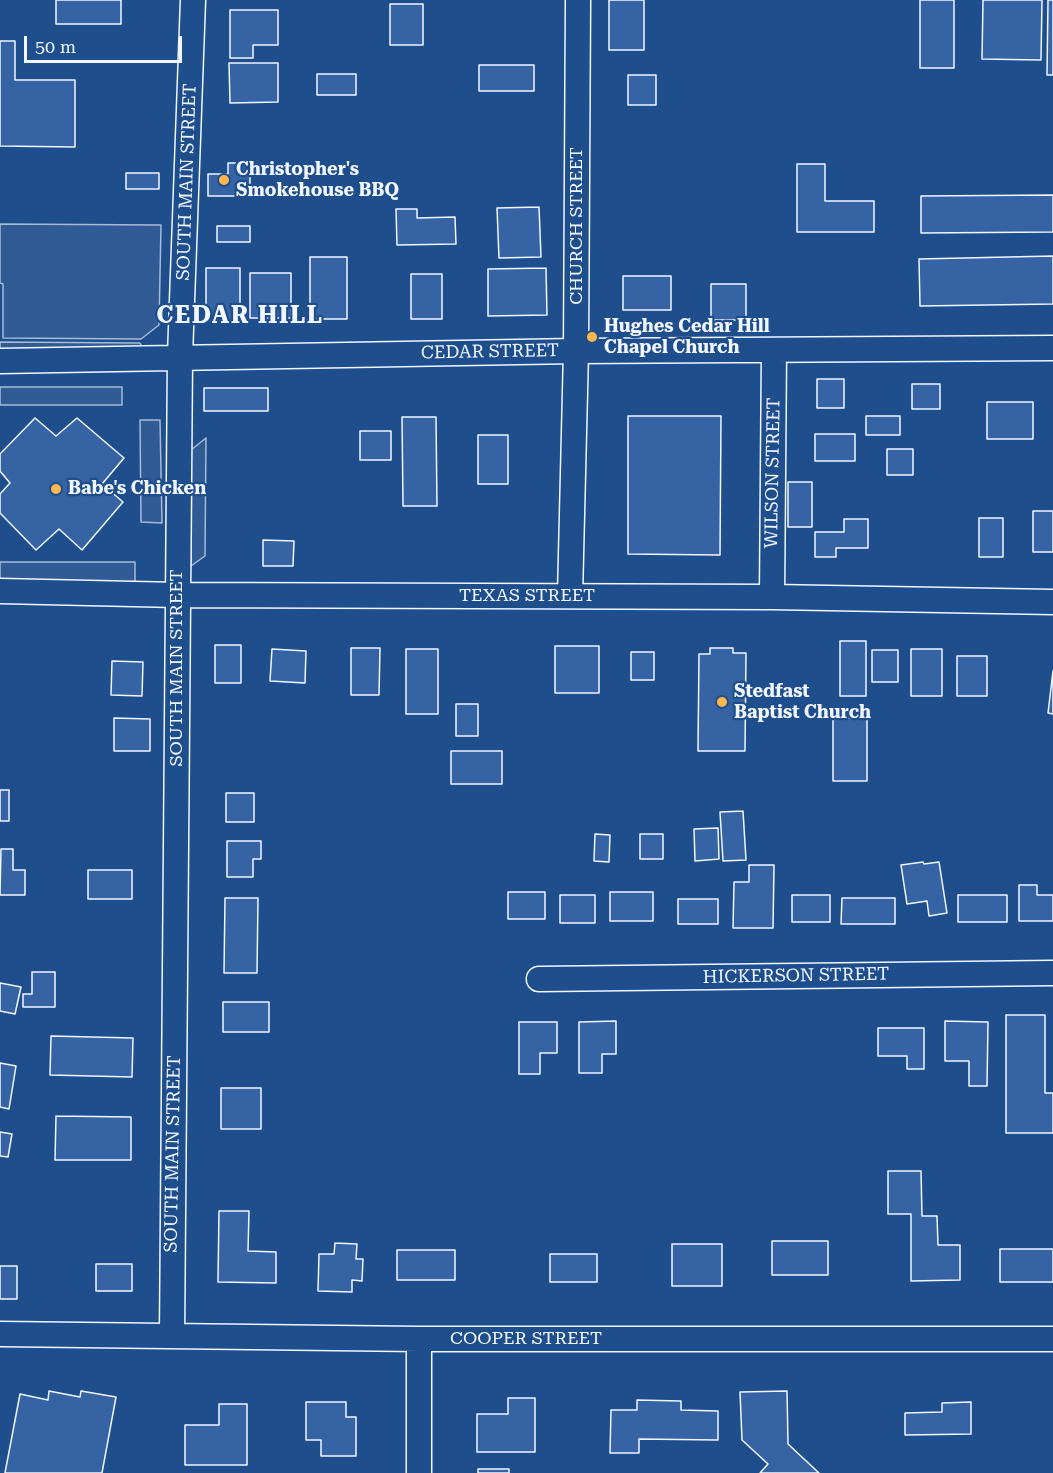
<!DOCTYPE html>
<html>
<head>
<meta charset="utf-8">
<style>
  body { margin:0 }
  #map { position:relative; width:1053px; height:1473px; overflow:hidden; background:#1f4e8c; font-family:"Roboto Serif",serif }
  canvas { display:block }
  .scale { position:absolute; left:24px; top:36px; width:158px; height:27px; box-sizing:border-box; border:3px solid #f2f6ff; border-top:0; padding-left:8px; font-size:18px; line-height:21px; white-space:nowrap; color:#f2f6ff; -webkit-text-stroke:4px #1f4e8c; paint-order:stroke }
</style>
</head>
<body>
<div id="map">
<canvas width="1053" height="1473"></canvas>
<div class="scale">50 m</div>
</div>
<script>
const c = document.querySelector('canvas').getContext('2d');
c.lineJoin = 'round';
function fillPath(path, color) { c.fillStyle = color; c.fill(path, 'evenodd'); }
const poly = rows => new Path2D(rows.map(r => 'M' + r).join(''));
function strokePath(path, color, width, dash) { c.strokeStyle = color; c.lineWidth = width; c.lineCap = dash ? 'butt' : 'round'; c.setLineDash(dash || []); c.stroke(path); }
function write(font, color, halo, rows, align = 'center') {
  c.font = font + ' "Roboto Serif",serif'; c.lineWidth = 4.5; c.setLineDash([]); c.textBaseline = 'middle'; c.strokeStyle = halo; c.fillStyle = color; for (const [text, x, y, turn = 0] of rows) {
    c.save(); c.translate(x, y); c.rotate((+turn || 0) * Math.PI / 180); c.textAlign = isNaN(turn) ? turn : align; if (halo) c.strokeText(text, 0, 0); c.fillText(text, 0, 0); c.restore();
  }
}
const parking = poly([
  [0,224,161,225,159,325,141,339,3,338,3,284,0,283,0,224],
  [0,342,140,343,147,356,0,355,0,342],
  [0,387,122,387,122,405,0,405,0,387],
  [140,420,160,420,162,523,141,522,140,420],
  [206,438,205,556,191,566,191,450,206,438],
  [0,562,135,562,135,585,0,584,0,562]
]);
fillPath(parking, '#305b95');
strokePath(parking, '#a8bbd7', 1.5);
const building = poly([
  [56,0,121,0,121,24,56,24,56,0],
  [609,0,644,0,644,50,609,50,609,0],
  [920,0,954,0,954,68,920,68,920,0],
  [983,0,1042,0,1041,60,982,59,983,0],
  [1048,0,1053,0,1053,75,1047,75,1048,0],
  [390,4,423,4,423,45,390,45,390,4],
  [230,10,278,10,278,45,253,45,253,58,230,58,230,10],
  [0,41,15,41,15,80,75,80,75,147,0,146,0,41],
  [229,63,278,63,278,102,230,103,229,63],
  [479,65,534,65,534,91,479,91,479,65],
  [317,74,356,74,356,95,317,95,317,74],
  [628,75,656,75,656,105,628,105,628,75],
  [228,163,250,163,250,196,208,196,208,174,228,174,228,163],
  [797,164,825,164,825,201,874,201,874,232,797,232,797,164],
  [126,173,159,173,159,189,126,189,126,173],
  [1053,195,1053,232,921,233,921,196,1053,195],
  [539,207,541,257,499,258,497,208,539,207],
  [396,209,417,209,417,218,455,217,456,244,397,245,396,209],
  [217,226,250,226,250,242,217,242,217,226],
  [1053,256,1053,304,920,306,919,259,1053,256],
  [310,257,347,257,347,319,310,319,310,257],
  [206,268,240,268,240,321,206,321,206,268],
  [546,268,547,315,488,316,488,269,546,268],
  [250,273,291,273,291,318,250,318,250,273],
  [411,274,442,274,442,319,411,319,411,274],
  [623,276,671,276,671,310,623,310,623,276],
  [711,284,746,284,746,320,711,320,711,284],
  [817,379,844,379,844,408,817,408,817,379],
  [912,384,940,384,940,409,912,409,912,384],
  [204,388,268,388,268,411,204,411,204,388],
  [987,402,1033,402,1033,439,987,439,987,402],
  [628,416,721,416,720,555,628,554,628,416],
  [866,416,900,416,900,435,866,435,866,416],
  [402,417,436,417,437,506,403,506,402,417],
  [35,418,56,436,77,418,124,458,102,484,123,502,82,550,59,529,36,550,0,513,0,494,10,483,0,471,0,454,35,418],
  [360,431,391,431,391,460,360,460,360,431],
  [815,434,855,434,855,461,815,461,815,434],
  [478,435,508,435,508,484,478,484,478,435],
  [887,449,913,449,913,475,887,475,887,449],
  [788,482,812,482,812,527,788,527,788,482],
  [1033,511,1053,511,1053,552,1033,552,1033,511],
  [979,518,1003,518,1003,557,979,557,979,518],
  [844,519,868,519,868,548,836,548,836,557,815,557,815,532,844,532,844,519],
  [263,540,294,541,293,566,263,566,263,540],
  [840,641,866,641,866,696,840,696,840,641],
  [215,645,241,645,241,683,215,683,215,645],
  [555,646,599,646,599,693,555,693,555,646],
  [351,648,380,648,379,695,351,695,351,648],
  [710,648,733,648,733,653,746,653,745,751,698,751,699,654,710,654,710,648],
  [272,649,306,651,305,683,270,681,272,649],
  [406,649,438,649,438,714,406,714,406,649],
  [911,649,942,649,942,696,911,696,911,649],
  [872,650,898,650,898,682,872,682,872,650],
  [631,652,654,652,654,680,631,680,631,652],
  [957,656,987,656,987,696,957,696,957,656],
  [112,661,143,662,142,696,111,695,112,661],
  [1053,671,1053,714,1048,713,1053,671],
  [456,704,478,704,478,736,456,736,456,704],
  [114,718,150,719,150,751,114,751,114,718],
  [833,718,867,718,867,781,833,781,833,718],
  [451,751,502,751,502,784,451,784,451,751],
  [0,790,9,790,9,821,0,821,0,790],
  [226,793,254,793,254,822,226,822,226,793],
  [743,811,746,860,723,861,720,812,743,811],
  [718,828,719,859,695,861,694,829,718,828],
  [595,834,610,835,609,862,594,861,595,834],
  [640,834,663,834,663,859,640,859,640,834],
  [227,841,261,841,261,859,253,859,253,877,227,877,227,841],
  [1,849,13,849,13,870,25,870,25,895,0,895,1,849],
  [923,862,924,864,939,862,947,913,929,916,927,901,907,904,901,865,923,862],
  [749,865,774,865,773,928,733,928,734,882,749,882,749,865],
  [88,870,132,870,132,899,88,899,88,870],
  [1019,885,1037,885,1037,895,1053,895,1053,921,1019,921,1019,885],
  [508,892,545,892,545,919,508,919,508,892],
  [610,892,653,892,653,921,610,921,610,892],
  [560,895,595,895,595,923,560,923,560,895],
  [792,895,830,895,830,922,792,922,792,895],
  [958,895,1007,895,1007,922,958,922,958,895],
  [225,898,258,898,257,973,224,973,225,898],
  [842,898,895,898,895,924,841,924,842,898],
  [678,899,718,899,718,924,678,924,678,899],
  [32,972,55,972,55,1007,23,1007,23,994,32,994,32,972],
  [0,983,21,987,15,1014,0,1011,0,983],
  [223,1002,269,1002,269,1032,223,1032,223,1002],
  [1006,1015,1045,1015,1045,1093,1053,1093,1053,1133,1006,1133,1006,1015],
  [616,1021,616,1054,602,1054,602,1073,579,1073,579,1022,616,1021],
  [945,1021,988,1022,987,1086,969,1086,969,1061,945,1061,945,1021],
  [519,1022,557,1022,557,1053,540,1053,540,1074,519,1074,519,1022],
  [878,1028,924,1028,924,1069,907,1069,907,1056,878,1056,878,1028],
  [51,1036,133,1038,132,1077,50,1075,51,1036],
  [0,1063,16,1066,9,1109,0,1107,0,1063],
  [221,1088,261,1088,261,1129,221,1129,221,1088],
  [56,1116,131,1117,131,1160,55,1160,56,1116],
  [0,1132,12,1134,8,1157,0,1156,0,1132],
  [888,1171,921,1171,922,1216,937,1216,938,1245,960,1245,960,1280,911,1281,911,1214,888,1214,888,1171],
  [219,1211,249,1211,248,1251,276,1252,276,1283,218,1282,219,1211],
  [772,1241,828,1241,828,1275,772,1275,772,1241],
  [335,1243,357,1244,356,1259,363,1259,362,1281,352,1280,352,1292,318,1291,319,1254,334,1254,335,1243],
  [672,1244,722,1244,722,1286,672,1286,672,1244],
  [1000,1249,1053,1249,1053,1282,1000,1282,1000,1249],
  [397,1250,455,1250,455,1280,397,1280,397,1250],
  [550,1254,597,1254,597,1282,550,1282,550,1254],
  [96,1264,132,1264,132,1291,96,1291,96,1264],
  [0,1266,17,1266,17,1299,0,1299,0,1266],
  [49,1391,80,1397,81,1391,116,1397,102,1473,5,1473,20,1394,48,1400,49,1391],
  [787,1391,788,1444,819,1473,760,1473,768,1464,742,1440,740,1392,787,1391],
  [508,1398,535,1398,535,1452,477,1452,477,1414,508,1414,508,1398],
  [637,1400,681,1401,681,1410,718,1411,718,1440,639,1439,639,1453,610,1453,611,1410,637,1410,637,1400],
  [306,1402,346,1402,346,1417,356,1417,356,1456,321,1456,321,1440,306,1440,306,1402],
  [971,1402,971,1434,905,1435,905,1413,942,1412,942,1403,971,1402],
  [219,1404,247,1404,247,1465,185,1465,185,1425,219,1425,219,1404],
  [478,1469,509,1469,509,1473,478,1473,478,1469]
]);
fillPath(building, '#3563a3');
strokePath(building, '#f2f6ff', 1.5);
const minor = poly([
  [0,361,576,351,1053,348],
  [0,591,178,595,772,597,1053,602],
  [570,596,576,351,578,0],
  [772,597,774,350],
  [539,979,1053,973],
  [0,1334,419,1339,1053,1339],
  [172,1336,180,356,193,0],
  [419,1473,419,1339]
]);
strokePath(minor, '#f2f6ff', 27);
strokePath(minor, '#1f4e8c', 24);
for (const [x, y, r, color] of [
  [224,180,6,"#ffb74d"],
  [592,337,6,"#ffb74d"],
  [56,489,6,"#ffb74d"],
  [722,702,6,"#ffb74d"]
]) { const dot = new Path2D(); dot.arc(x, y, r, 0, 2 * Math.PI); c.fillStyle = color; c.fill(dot); strokePath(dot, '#1f4e8c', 2); }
write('bold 18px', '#f2f6ff', '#1f4e8c', [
  ["Christopher's",236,170],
  ["Smokehouse BBQ",236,191],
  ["Hughes Cedar Hill",604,327],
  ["Chapel Church",604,348],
  ["Babe's Chicken",68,489],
  ["Stedfast",734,692],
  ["Baptist Church",734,713]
], 'left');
write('18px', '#f2f6ff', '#1f4e8c', [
  ["SOUTH MAIN STREET",187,182,-88],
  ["CHURCH STREET",577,226,-90],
  ["CEDAR STREET",490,352,-1],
  ["WILSON STREET",773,473,-89],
  ["TEXAS STREET",527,596],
  ["SOUTH MAIN STREET",177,668,-90],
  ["HICKERSON STREET",796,976,-1],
  ["SOUTH MAIN STREET",173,1154,-89],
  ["COOPER STREET",526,1339]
]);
c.letterSpacing = '1.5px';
write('bold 24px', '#f2f6ff', '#1f4e8c', [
  ["CEDAR HILL",240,316]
]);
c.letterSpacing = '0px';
</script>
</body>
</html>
